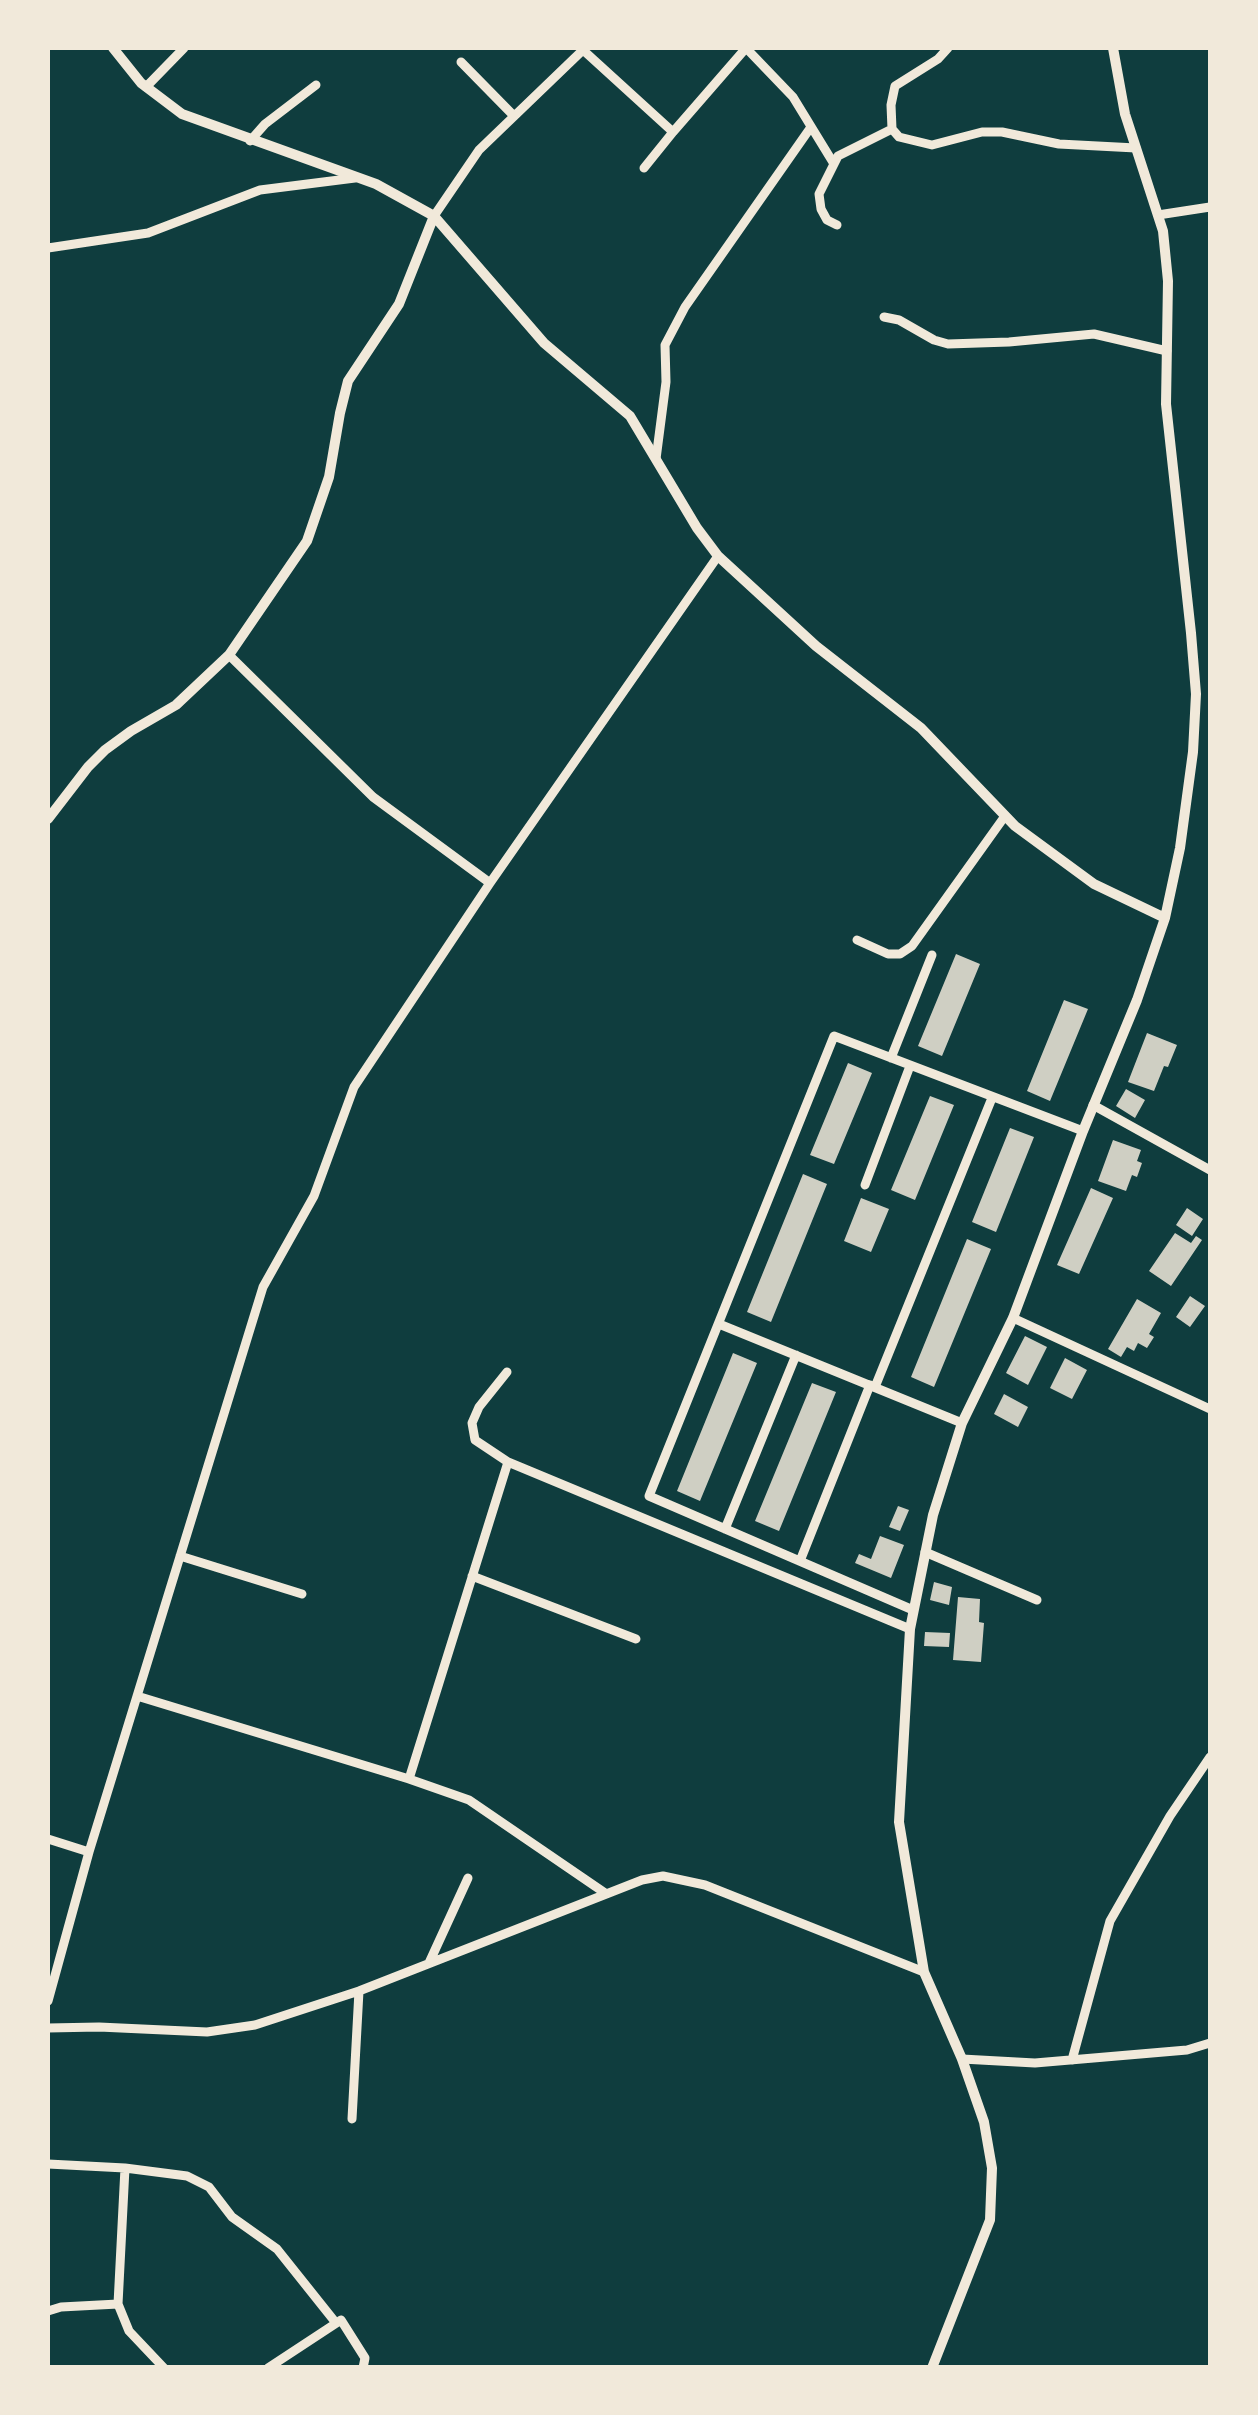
<!DOCTYPE html>
<html>
<head>
<meta charset="utf-8">
<style>
  body { margin:0 }
  #map { position:relative; width:1258px; height:2415px; overflow:hidden; background:#0f3d3e; font-family:Lato,sans-serif }
  canvas { display:block }
  .frame { position:absolute; inset:0; border:50px solid #f1e9da; pointer-events:none }
</style>
</head>
<body>
<div id="map">
<canvas width="1258" height="2415"></canvas>
<div class="frame"></div>
</div>
<script>
const c = document.querySelector('canvas').getContext('2d');
c.lineJoin = 'round';
function fillPath(path, color) { c.fillStyle = color; c.fill(path, 'evenodd'); }
const poly = rows => new Path2D(rows.map(r => 'M' + r).join(''));
function strokePath(path, color, width, dash) { c.strokeStyle = color; c.lineWidth = width; c.lineCap = dash ? 'butt' : 'round'; c.setLineDash(dash || []); c.stroke(path); }
fillPath(poly([
  [956,954,980,964,942,1056,918,1046],
  [1064,1000,1088,1009,1050,1101,1027,1091],
  [1147,1033,1177,1045,1168,1067,1164,1066,1154,1091,1128,1082],
  [848,1063,872,1073,834,1164,810,1155],
  [1126,1089,1145,1100,1135,1118,1116,1106],
  [930,1096,954,1105,915,1200,891,1190],
  [1010,1128,1034,1137,996,1232,972,1222],
  [1113,1140,1141,1150,1137,1161,1142,1163,1137,1177,1132,1175,1126,1191,1098,1181],
  [803,1174,827,1184,771,1322,747,1312],
  [1091,1188,1113,1198,1079,1274,1057,1265],
  [861,1198,889,1209,871,1252,844,1241],
  [1187,1208,1203,1219,1192,1236,1176,1225],
  [1175,1233,1191,1243,1196,1236,1202,1240,1171,1286,1149,1271],
  [967,1239,991,1249,934,1387,911,1377],
  [1190,1296,1205,1306,1190,1327,1176,1317],
  [1137,1299,1161,1313,1149,1334,1154,1337,1147,1348,1138,1343,1134,1351,1127,1347,1121,1357,1108,1349],
  [1025,1336,1047,1347,1028,1385,1006,1373],
  [733,1353,757,1363,700,1501,677,1491],
  [1065,1358,1087,1370,1072,1399,1050,1388],
  [812,1383,836,1392,779,1531,755,1521],
  [1004,1394,1028,1407,1018,1427,994,1414],
  [898,1506,909,1510,900,1531,889,1527],
  [880,1536,904,1545,891,1578,855,1563,859,1554,871,1559],
  [934,1582,952,1587,949,1605,930,1600],
  [958,1597,980,1599,979,1622,984,1623,981,1662,953,1660],
  [925,1632,950,1633,949,1647,924,1646]
]), '#cfcfc3');
strokePath(poly([
  [583,50,673,132,746,48,793,97,834,164],
  [461,62,514,116],
  [146,87,184,48],
  [892,129,891,105,895,86,938,59,948,48],
  [250,141,265,124,316,85],
  [644,168,673,132],
  [1158,215,1210,207],
  [434,216,479,150,585,48],
  [837,225,827,220,821,209,819,194,838,156,892,129,899,137,932,145,982,132,1002,132,1059,144,1136,148],
  [48,248,148,233,260,190,355,178],
  [884,317,899,320,934,340,948,344,1009,342,1094,334,1167,351],
  [656,459,666,382,665,345,685,307,811,127],
  [229,655,373,797,490,883],
  [857,940,888,954,900,954,912,946,1005,816],
  [891,1058,932,955],
  [1093,1105,1210,1170],
  [865,1185,910,1066],
  [1013,1318,1210,1409],
  [719,1324,962,1423],
  [507,1372,479,1407,472,1423,475,1440,508,1462],
  [875,1387,992,1098],
  [725,1529,796,1355],
  [925,1552,1037,1600],
  [180,1556,302,1594],
  [800,1561,870,1385],
  [472,1576,636,1639],
  [913,1610,649,1496,834,1036,1083,1131],
  [137,1696,409,1779,469,1800,605,1893],
  [409,1779,508,1462,910,1629],
  [48,1839,89,1852],
  [429,1963,468,1878],
  [48,2001,89,1852,263,1287,314,1196,354,1087,490,883,718,556],
  [48,2028,99,2027,207,2032,255,2025,359,1991,642,1880,663,1876,705,1885,924,1972],
  [962,2059,1035,2063,1187,2050,1210,2043],
  [1072,2060,1110,1921,1170,1816,1210,1757],
  [352,2119,359,1991],
  [48,2164,125,2168,118,2304,129,2331,164,2368],
  [125,2168,187,2176,209,2187,232,2217,277,2249,336,2323],
  [48,2311,61,2307,118,2304],
  [268,2368,341,2320,365,2358,363,2368]
]), '#f1e9da', 9);
strokePath(poly([
  [113,48,141,83,182,114,376,184,434,216,544,343,630,416,697,528,718,556,816,646,921,728,1015,826,1094,884,1165,918],
  [48,819,88,767,105,750,131,731,176,705,229,655,307,541,329,477,340,413,348,381,399,304,434,216],
  [932,2368,990,2220,992,2168,984,2122,962,2059,924,1972,899,1822,910,1629,933,1515,962,1423,1013,1318,1083,1131,1137,1000,1165,918,1180,848,1193,752,1196,694,1191,633,1166,404,1168,281,1163,231,1125,114,1113,48]
]), '#f1e9da', 10);
</script>
</body>
</html>
